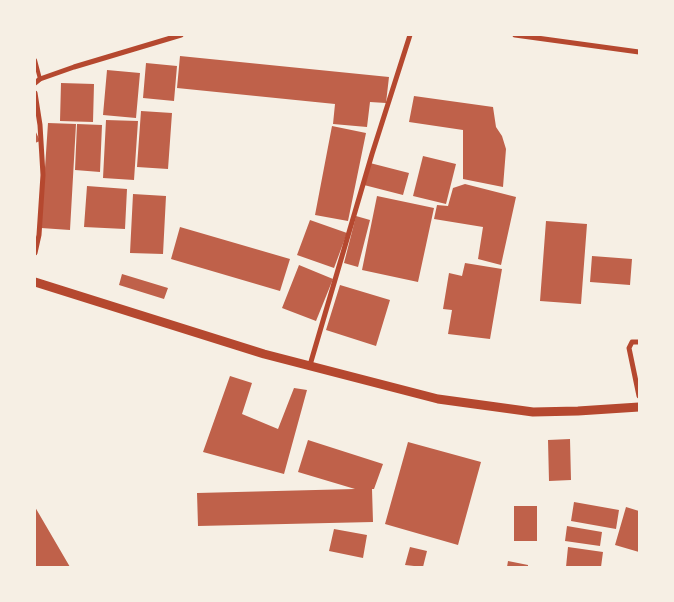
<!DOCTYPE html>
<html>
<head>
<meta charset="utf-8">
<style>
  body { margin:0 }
  #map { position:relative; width:674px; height:602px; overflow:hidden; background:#f6efe4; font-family:Poppins,sans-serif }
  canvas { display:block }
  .frame { position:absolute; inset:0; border:36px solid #f6efe4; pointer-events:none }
</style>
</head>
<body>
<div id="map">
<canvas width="674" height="602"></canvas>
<div class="frame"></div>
</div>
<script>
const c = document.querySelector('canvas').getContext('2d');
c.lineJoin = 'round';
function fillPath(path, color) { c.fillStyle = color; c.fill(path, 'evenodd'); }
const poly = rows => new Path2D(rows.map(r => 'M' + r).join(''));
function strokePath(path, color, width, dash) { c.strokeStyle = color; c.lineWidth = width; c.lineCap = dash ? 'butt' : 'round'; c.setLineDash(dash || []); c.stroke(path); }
fillPath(poly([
  [180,56,389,77,386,103,370,102,367,127,333,124,335,104,177,88],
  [146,63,177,66,174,101,143,98],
  [107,70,140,73,136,118,103,115],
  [61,83,94,84,93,122,60,121],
  [414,96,493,107,496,127,502,136,506,149,503,187,463,179,463,130,409,122],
  [141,111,172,113,168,169,137,167],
  [106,120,138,121,134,180,103,178],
  [48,123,76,124,70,230,41,228],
  [77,124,102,125,100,172,75,170],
  [332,126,366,133,348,221,315,215],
  [35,130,40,141,35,143],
  [423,156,456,164,446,204,413,196],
  [370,163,409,173,403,195,364,185],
  [465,184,516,197,501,265,478,259,483,227,434,219,437,205,448,206,453,188],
  [87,186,127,189,125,229,84,227],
  [133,194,166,196,163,254,130,253],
  [377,196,434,208,418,282,362,270],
  [356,216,370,220,358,267,344,263],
  [310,220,347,233,334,268,297,255],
  [546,221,587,224,581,304,540,301],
  [180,227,290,259,280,291,171,259],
  [592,256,632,259,630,285,590,282],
  [465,263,502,269,490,339,448,334,452,310,443,309,449,273,462,276],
  [299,265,333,279,316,321,282,308],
  [122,274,168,288,164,299,119,285],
  [340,285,390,300,376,346,326,330],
  [230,376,252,383,242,414,278,429,294,388,307,390,284,474,203,452],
  [570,439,571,480,549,481,548,440],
  [308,440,383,464,374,489,372,489,373,522,198,526,197,493,355,489,298,472],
  [408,442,481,462,458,545,385,524],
  [574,502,619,510,616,529,571,521],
  [514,506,537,506,537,541,514,541],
  [35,507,70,567,35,567],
  [626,507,639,511,639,552,615,545],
  [567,526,602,532,600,546,565,541],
  [334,529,367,535,363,558,329,551],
  [410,547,427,551,423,567,405,565],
  [568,547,603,552,601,567,566,567],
  [508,561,528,565,528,567,507,567]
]), '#bf614a');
strokePath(poly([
  [35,60,40,79]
]), '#b5482f', 4);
strokePath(poly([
  [515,35,639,52],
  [35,83,40,79,74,67,181,35],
  [35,93,40,125,43,175,39,235,35,253],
  [639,342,632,342,629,348,639,396],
  [310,365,372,154,410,35]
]), '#b5482f', 5);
strokePath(poly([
  [35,282,264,354,438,399,533,412,578,411,639,407]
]), '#b5482f', 9);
</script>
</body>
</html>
